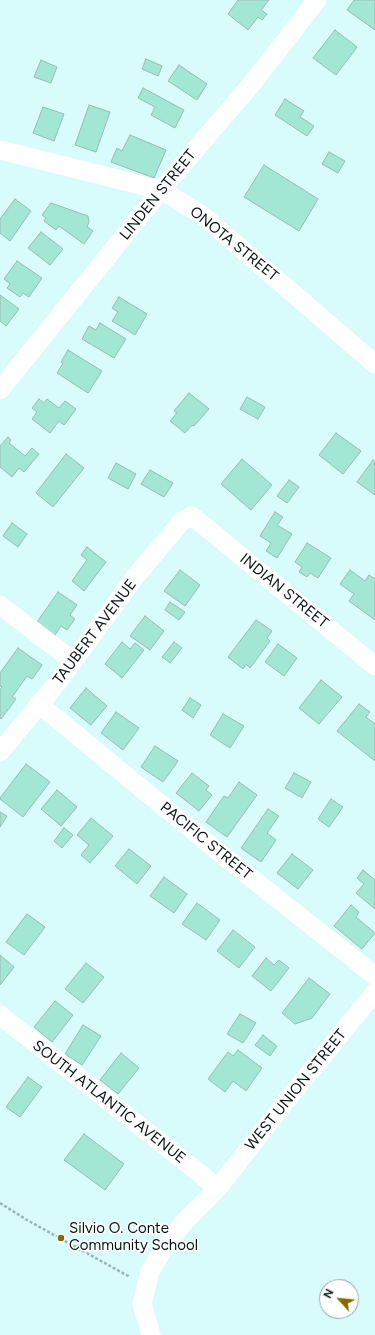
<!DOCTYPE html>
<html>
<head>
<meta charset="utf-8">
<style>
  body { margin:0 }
  #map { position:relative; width:375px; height:1335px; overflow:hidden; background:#d8fbfb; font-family:Figtree,sans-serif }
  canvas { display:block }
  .north { position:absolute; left:319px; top:1279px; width:40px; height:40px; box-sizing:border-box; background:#fff; border:1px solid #9ca1a1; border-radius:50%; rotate:297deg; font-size:11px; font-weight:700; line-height:16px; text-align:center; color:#081414 }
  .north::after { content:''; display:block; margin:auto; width:14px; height:18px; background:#8a6705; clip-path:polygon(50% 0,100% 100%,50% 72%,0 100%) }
</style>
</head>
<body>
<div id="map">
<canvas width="375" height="1335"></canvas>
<div class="north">N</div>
</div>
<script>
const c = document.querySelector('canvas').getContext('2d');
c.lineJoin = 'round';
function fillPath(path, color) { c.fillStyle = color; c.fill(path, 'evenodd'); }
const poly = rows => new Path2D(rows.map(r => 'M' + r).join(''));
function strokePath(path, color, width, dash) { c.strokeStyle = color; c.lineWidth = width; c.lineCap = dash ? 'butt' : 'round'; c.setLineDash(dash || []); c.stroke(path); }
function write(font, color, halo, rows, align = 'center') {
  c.font = font + ' Figtree,sans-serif'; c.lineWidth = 3; c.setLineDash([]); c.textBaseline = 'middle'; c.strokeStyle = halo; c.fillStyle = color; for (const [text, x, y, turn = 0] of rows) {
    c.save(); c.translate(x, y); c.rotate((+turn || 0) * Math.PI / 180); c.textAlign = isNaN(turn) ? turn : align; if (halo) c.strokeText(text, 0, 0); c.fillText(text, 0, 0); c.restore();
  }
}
const building = poly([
  [238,0,269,0,261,10,267,14,262,20,258,17,248,30,228,14,238,0],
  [354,0,375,0,375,30,347,10,354,0],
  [335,30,357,47,336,75,313,58,335,30],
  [146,59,162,66,158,76,142,69,146,59],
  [41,60,57,67,51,83,34,77,41,60],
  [179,65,207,84,197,100,168,81,179,65],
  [143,88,184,110,175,128,151,115,155,107,138,98,143,88],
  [285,99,304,111,300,117,314,126,307,136,275,115,285,99],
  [89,105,110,112,96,152,75,145,89,105],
  [43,107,64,114,54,141,33,133,43,107],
  [130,135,166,150,154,178,111,162,117,148,122,151,130,135],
  [329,152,345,161,338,173,322,164,329,152],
  [264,165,318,199,299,231,244,197,264,165],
  [15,199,31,211,10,241,0,233,0,219,15,199],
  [51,203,88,216,89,222,87,227,93,231,84,244,59,226,56,230,44,221,46,218,42,215,51,203],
  [41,232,63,249,50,265,28,248,41,232],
  [17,261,42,278,29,297,23,293,20,297,7,288,10,284,4,279,17,261],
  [0,295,19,309,6,326,0,321,0,295],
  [119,297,147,314,135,335,112,321,118,312,112,308,119,297],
  [100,323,126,339,114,358,82,339,89,326,96,330,100,323],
  [68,350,102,371,88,393,57,373,63,363,61,362,68,350],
  [189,393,209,409,194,426,192,425,185,433,170,421,177,413,174,411,189,393],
  [247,397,265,407,258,419,240,409,247,397],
  [39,399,44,403,47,399,59,408,65,401,76,409,64,425,59,421,50,433,32,419,37,412,32,408,39,399],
  [336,433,361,451,343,474,319,455,336,433],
  [8,437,11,440,9,443,25,456,32,448,39,454,24,472,19,468,12,477,0,467,0,446,8,437],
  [66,454,84,468,53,507,36,493,66,454],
  [242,459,272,485,251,510,221,484,242,459],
  [373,460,375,462,375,495,357,482,373,460],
  [116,463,136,474,128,489,108,478,116,463],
  [150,470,173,483,164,497,141,484,150,470],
  [289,480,299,487,287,503,277,496,289,480],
  [275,512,283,517,277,525,292,534,277,558,266,551,271,543,260,536,275,512],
  [12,523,27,534,18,547,3,536,12,523],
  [307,543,331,558,318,578,310,573,307,577,299,572,302,567,295,562,307,543],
  [87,547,106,562,84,591,72,581,87,560,81,555,87,547],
  [180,570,200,585,185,606,164,591,180,570],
  [350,570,365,581,369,575,375,579,375,620,349,601,354,594,340,584,350,570],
  [58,592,77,605,70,615,75,619,67,630,61,626,53,638,35,625,58,592],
  [170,602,185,612,179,620,165,610,170,602],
  [145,616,164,631,150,650,130,636,145,616],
  [256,620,272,631,267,638,270,641,250,668,246,664,243,669,228,657,256,620],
  [122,642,130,649,135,643,144,650,122,678,105,664,122,642],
  [174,642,182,648,170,663,162,657,174,642],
  [278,644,297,658,284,676,265,662,278,644],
  [18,648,42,665,32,679,27,676,12,697,16,699,1,719,0,718,0,690,2,687,0,686,0,673,18,648],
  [321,680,342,697,319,724,299,708,321,680],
  [86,688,107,706,91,725,70,708,86,688],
  [190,698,201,705,193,718,182,710,190,698],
  [359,704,370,712,366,717,375,724,375,761,337,731,359,704],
  [116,712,139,728,123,750,101,733,116,712],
  [223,714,244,726,230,748,210,735,223,714],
  [155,746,178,761,163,782,141,767,155,746],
  [26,764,50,782,23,817,0,799,0,798,26,764],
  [192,773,209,786,206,790,212,795,199,811,176,793,192,773],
  [294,773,311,782,302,798,285,788,294,773],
  [239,782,257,795,227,837,206,822,224,796,228,798,239,782],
  [57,790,77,807,61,826,41,809,57,790],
  [331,799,343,807,329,827,318,819,331,799],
  [268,809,279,816,267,833,276,840,261,862,241,848,268,809],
  [0,812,7,816,0,827,0,812],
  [91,818,113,836,90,863,81,855,89,845,77,835,91,818],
  [64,828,73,835,62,848,54,841,64,828],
  [129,849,151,866,137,884,115,866,129,849],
  [292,854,313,870,298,889,277,873,292,854],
  [363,870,375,880,375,909,356,893,364,884,357,878,363,870],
  [164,877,187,894,174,913,150,896,164,877],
  [197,903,220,920,206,940,182,924,197,903],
  [351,905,359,912,356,917,375,933,362,949,334,926,351,905],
  [27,914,45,927,24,955,6,942,27,914],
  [233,930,255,947,239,968,217,951,233,930],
  [0,955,14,967,0,985,0,955],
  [266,958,274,965,279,960,289,968,271,991,252,976,266,958],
  [86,963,104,977,83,1003,65,989,86,963],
  [309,978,330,994,312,1018,295,1024,282,1013,309,978],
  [55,1001,73,1015,52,1042,34,1027,55,1001],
  [240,1014,256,1023,243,1043,227,1034,240,1014],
  [83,1025,101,1036,82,1065,65,1054,83,1025],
  [263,1035,277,1046,270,1056,255,1045,263,1035],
  [238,1050,262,1068,246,1091,233,1081,225,1092,208,1079,228,1052,233,1056,238,1050],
  [121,1053,139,1068,118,1094,100,1080,121,1053],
  [28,1077,42,1087,20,1117,6,1107,28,1077],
  [84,1134,124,1164,105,1190,64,1160,84,1134]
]);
fillPath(building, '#a2e7d4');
strokePath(building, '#9cbab1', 1);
strokePath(poly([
  [0,1203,27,1220,130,1277]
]), '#99b5b5', 2.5, [3, 2]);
strokePath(poly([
  [0,150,161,190,202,215,375,364],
  [0,390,161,190,254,81,317,0],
  [0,605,73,661],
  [39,704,226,858,375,976],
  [0,752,58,682,135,577,182,521,192,516,375,666],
  [0,1015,218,1188],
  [151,1335,142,1304,150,1271,165,1247,185,1221,218,1188,283,1105,375,992]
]), '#fff', 19);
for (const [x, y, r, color] of [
  [61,1238,4,"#8a6705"]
]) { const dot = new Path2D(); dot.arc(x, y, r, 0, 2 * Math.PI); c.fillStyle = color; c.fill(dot); strokePath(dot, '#fff', 1.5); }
write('15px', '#081414', '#fff', [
  ["LINDEN STREET",158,195,-51],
  ["ONOTA STREET",234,244,39],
  ["INDIAN STREET",284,591,39],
  ["TAUBERT AVENUE",95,632,-53],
  ["PACIFIC STREET",206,841,39],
  ["WEST UNION STREET",296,1090,-51],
  ["SOUTH ATLANTIC AVENUE",109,1102,38]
]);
write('15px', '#081414', '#fff', [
  ["Silvio O. Conte",69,1229],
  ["Community School",69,1246]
], 'left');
</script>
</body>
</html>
